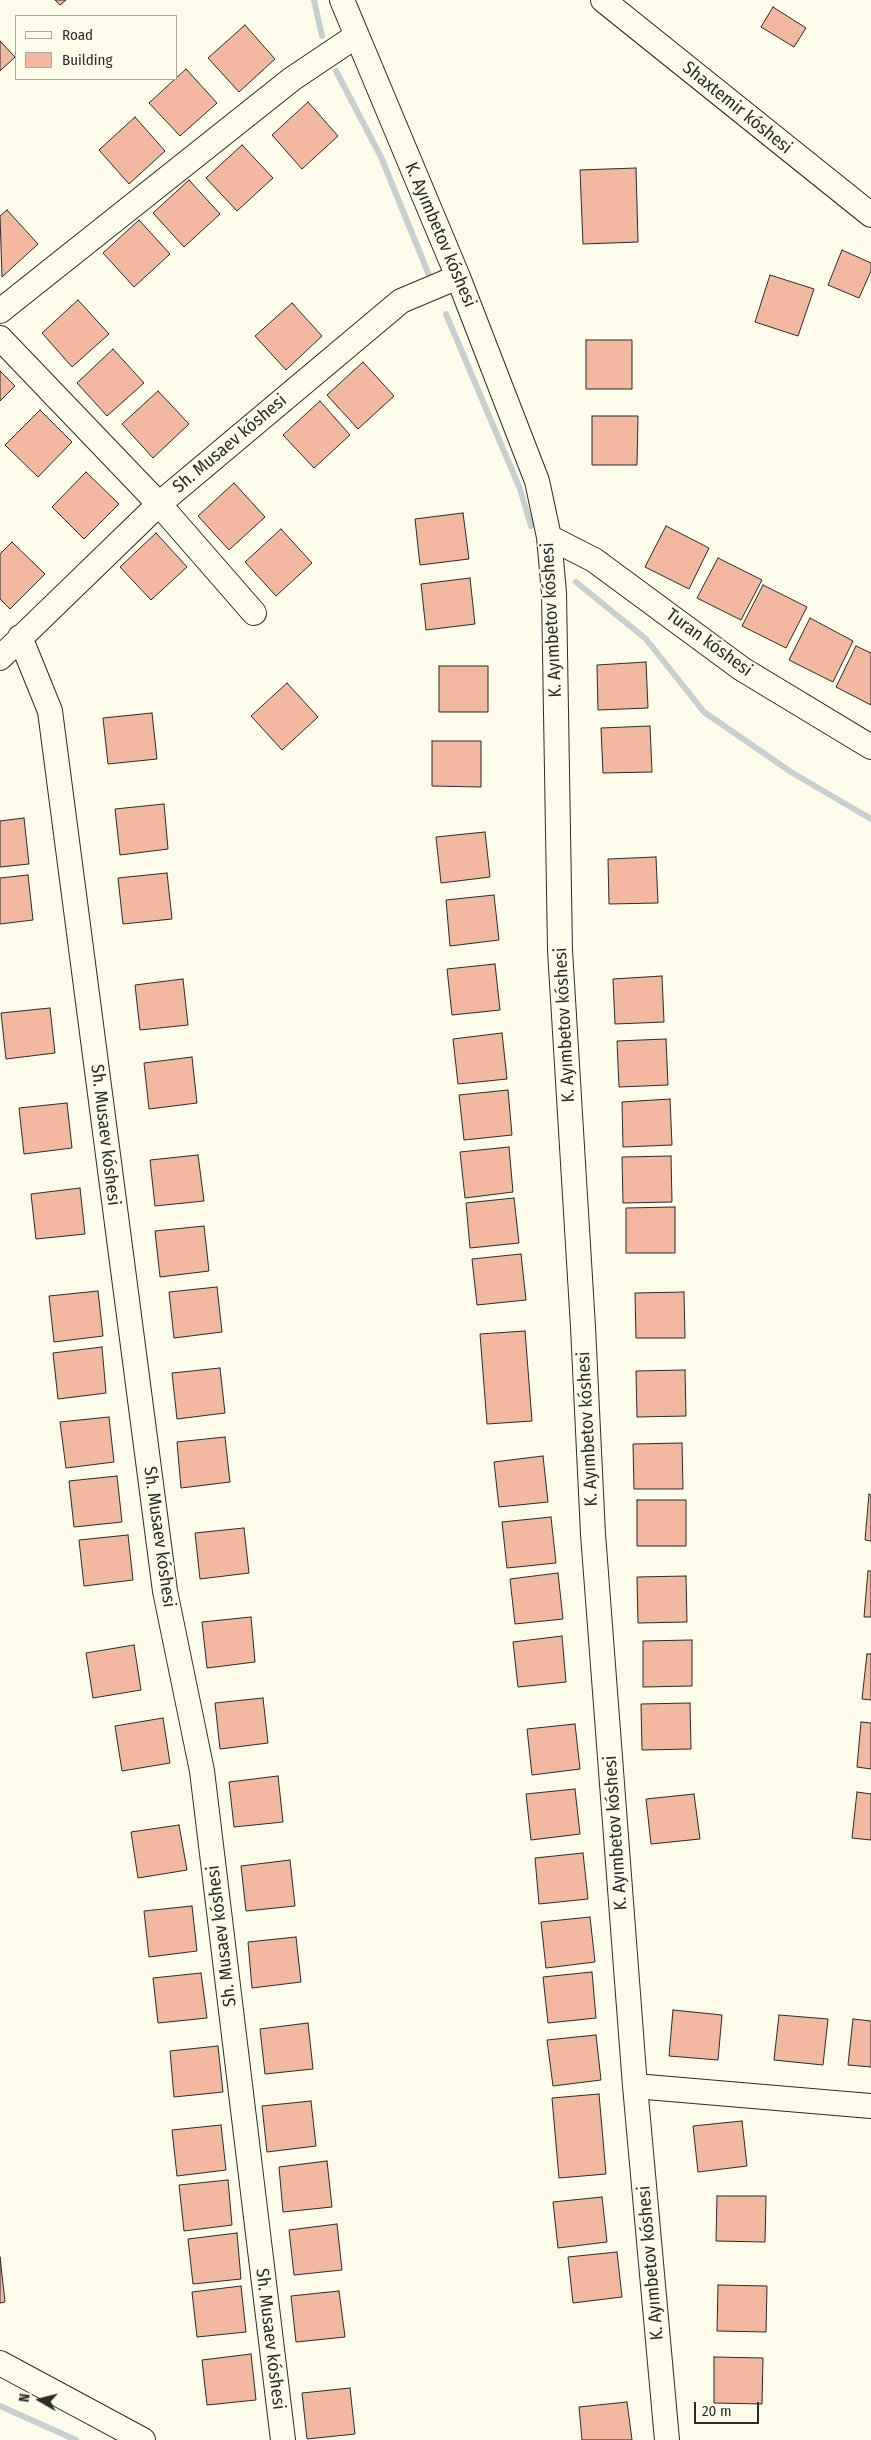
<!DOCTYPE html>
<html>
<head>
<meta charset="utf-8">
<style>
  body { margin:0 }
  #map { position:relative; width:871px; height:2440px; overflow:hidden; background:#fdfbea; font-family:"Fira Sans Condensed",sans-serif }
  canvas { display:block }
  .legend { position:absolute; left:15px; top:15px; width:162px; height:65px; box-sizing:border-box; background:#fdfbea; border:1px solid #a9a89e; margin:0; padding:6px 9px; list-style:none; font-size:15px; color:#2b2b2b }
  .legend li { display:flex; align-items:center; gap:10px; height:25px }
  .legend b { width:25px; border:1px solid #a9a89e }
  .north { position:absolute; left:15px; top:2375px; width:50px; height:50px; -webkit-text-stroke:4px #fdfbea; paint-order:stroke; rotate:278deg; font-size:14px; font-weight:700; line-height:20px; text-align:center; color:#2b2b2b }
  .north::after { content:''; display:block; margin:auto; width:18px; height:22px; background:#2b2b2b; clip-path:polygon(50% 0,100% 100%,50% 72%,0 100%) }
  .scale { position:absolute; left:694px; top:2402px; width:65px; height:22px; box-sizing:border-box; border:2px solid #2b2b2b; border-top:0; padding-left:6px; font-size:15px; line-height:18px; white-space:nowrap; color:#2b2b2b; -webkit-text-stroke:4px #fdfbea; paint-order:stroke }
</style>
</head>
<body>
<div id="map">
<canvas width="871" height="2440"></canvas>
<ul class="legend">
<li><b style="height:6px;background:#fdfbea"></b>Road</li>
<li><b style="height:14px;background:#f2b8a0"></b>Building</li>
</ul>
<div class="north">N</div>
<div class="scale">20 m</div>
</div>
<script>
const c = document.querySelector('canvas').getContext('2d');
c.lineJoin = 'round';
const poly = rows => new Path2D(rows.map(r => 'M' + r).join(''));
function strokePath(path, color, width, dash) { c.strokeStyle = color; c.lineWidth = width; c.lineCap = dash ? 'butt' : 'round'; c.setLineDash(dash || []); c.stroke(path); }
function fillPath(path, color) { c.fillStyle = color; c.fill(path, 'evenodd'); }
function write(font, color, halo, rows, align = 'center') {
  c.font = font + ' "Fira Sans Condensed",sans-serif'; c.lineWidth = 4; c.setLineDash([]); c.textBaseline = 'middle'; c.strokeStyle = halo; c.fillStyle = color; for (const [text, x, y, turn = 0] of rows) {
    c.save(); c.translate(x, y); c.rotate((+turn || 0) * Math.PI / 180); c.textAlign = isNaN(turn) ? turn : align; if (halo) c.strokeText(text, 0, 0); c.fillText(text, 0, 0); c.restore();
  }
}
strokePath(poly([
  [314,0,322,36],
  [336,71,381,157,429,275],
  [446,314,520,489,531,526],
  [576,582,646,639,704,712,791,772,871,819],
  [0,2406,76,2440]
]), '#c7d0d0', 6);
const building = poly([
  [55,0,66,0,60,5,55,0],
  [773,7,806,28,794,47,761,27,773,7],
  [245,25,275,59,239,92,208,58,245,25],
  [0,41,15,57,0,71,0,41],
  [186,69,217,103,180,136,149,103,186,69],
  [308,102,338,136,302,169,272,135,308,102],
  [135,117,165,151,129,184,99,150,135,117],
  [242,145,273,178,237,211,206,178,242,145],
  [636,168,638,242,583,244,580,170,636,168],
  [189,180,220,214,184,247,153,213,189,180],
  [7,210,38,244,2,277,0,216,7,210],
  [139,220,170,254,134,287,103,253,139,220],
  [842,250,871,263,871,271,859,298,828,285,842,250],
  [770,275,814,289,798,336,755,322,770,275],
  [78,300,109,334,72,367,42,333,78,300],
  [292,303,322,336,286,370,255,336,292,303],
  [586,340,632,340,632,389,586,389,586,340],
  [113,349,144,383,107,416,77,383,113,349],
  [363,362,394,396,358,429,327,395,363,362],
  [0,371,15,386,0,401,0,371],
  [158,391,189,424,153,458,122,424,158,391],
  [320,401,350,435,314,468,283,435,320,401],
  [40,410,72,442,38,477,5,445,40,410],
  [592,416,638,416,637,465,592,465,592,416],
  [86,472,119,504,84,539,52,507,86,472],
  [234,483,265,517,229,550,198,516,234,483],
  [463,513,469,559,420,565,415,519,463,513],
  [666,526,709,548,689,589,645,567,666,526],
  [281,529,312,563,276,596,245,562,281,529],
  [156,533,187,567,151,600,120,567,156,533],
  [12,542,45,574,10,609,0,599,0,554,12,542],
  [718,558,762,580,741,620,697,598,718,558],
  [470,578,475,624,426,630,421,584,470,578],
  [763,585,807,607,786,648,742,626,763,585],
  [810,618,853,641,833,682,789,660,810,618],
  [856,646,871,653,871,705,836,687,856,646],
  [646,662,648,708,598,710,597,665,646,662],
  [439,666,488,666,488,712,439,712,439,666],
  [287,683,318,717,282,750,251,716,287,683],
  [152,713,157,759,108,764,103,718,152,713],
  [650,726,652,772,603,773,601,728,650,726],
  [432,741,481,741,481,787,432,786,432,741],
  [164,804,168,849,120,855,115,809,164,804],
  [24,818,29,864,0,867,0,821,24,818],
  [485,832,490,877,441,883,436,837,485,832],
  [656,857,658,903,609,904,608,859,656,857],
  [167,873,172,919,123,924,118,878,167,873],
  [28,875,33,920,0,924,0,878,28,875],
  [494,895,499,940,450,946,446,900,494,895],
  [495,964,500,1010,452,1015,447,969,495,964],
  [662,976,664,1022,615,1024,613,979,662,976],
  [183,979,188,1025,140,1030,135,985,183,979],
  [50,1008,55,1053,6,1059,1,1013,50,1008],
  [502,1033,507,1079,458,1084,453,1039,502,1033],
  [666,1039,668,1085,619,1087,617,1041,666,1039],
  [192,1057,197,1103,149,1109,144,1063,192,1057],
  [508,1090,512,1135,464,1140,459,1095,508,1090],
  [670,1099,672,1145,623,1147,622,1102,670,1099],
  [67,1103,72,1148,24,1154,19,1108,67,1103],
  [509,1147,513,1192,465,1198,460,1152,509,1147],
  [198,1155,204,1201,155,1206,150,1160,198,1155],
  [671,1156,672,1202,623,1203,622,1157,671,1156],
  [80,1188,85,1234,36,1239,31,1194,80,1188],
  [514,1198,519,1243,470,1248,466,1203,514,1198],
  [675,1207,675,1253,626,1253,626,1208,675,1207],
  [204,1226,209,1271,160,1277,155,1231,204,1226],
  [521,1254,526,1300,477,1305,472,1259,521,1254],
  [217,1287,222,1332,174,1338,169,1292,217,1287],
  [98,1291,103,1336,54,1342,49,1296,98,1291],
  [684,1292,685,1338,636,1338,635,1293,684,1292],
  [525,1331,532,1421,487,1424,480,1334,525,1331],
  [102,1347,106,1393,58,1399,53,1353,102,1347],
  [220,1368,225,1413,177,1419,172,1373,220,1368],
  [685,1370,686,1416,637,1417,636,1371,685,1370],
  [109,1417,114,1462,66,1468,60,1422,109,1417],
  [225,1437,230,1482,181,1488,177,1442,225,1437],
  [682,1443,683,1489,634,1489,633,1444,682,1443],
  [543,1456,548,1502,499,1507,494,1462,543,1456],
  [117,1476,122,1522,74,1527,69,1481,117,1476],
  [869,1494,871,1495,871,1541,865,1540,869,1494],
  [637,1500,686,1500,686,1546,637,1546,637,1500],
  [551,1517,556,1563,507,1568,502,1522,551,1517],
  [244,1528,249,1573,200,1579,195,1533,244,1528],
  [128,1535,133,1580,84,1586,79,1540,128,1535],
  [868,1571,871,1571,871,1617,864,1617,868,1571],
  [558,1573,563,1619,515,1624,510,1579,558,1573],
  [686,1576,687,1622,638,1623,637,1577,686,1576],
  [251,1617,255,1662,207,1668,202,1622,251,1617],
  [562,1636,566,1682,518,1687,513,1642,562,1636],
  [692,1640,692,1686,643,1687,643,1641,692,1640],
  [134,1645,141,1690,93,1698,86,1653,134,1645],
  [867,1654,871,1654,871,1700,862,1699,867,1654],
  [263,1698,268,1743,220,1749,215,1703,263,1698],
  [690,1703,691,1749,642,1750,641,1704,690,1703],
  [163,1718,170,1763,122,1771,115,1726,163,1718],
  [861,1722,871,1723,871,1769,857,1767,861,1722],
  [575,1724,580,1769,532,1775,527,1729,575,1724],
  [278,1776,283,1822,234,1827,229,1782,278,1776],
  [575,1789,580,1834,531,1840,526,1794,575,1789],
  [857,1792,871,1794,871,1840,852,1838,857,1792],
  [694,1794,700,1839,651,1844,646,1799,694,1794],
  [179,1825,187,1870,138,1878,131,1832,179,1825],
  [583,1853,588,1899,539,1904,535,1858,583,1853],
  [290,1860,295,1906,246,1911,241,1866,290,1860],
  [192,1906,197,1951,149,1957,144,1911,192,1906],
  [590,1917,595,1962,546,1968,541,1922,590,1917],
  [296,1937,301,1982,252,1988,248,1942,296,1937],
  [592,1972,596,2018,548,2023,543,1977,592,1972],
  [201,1973,207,2018,158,2023,153,1978,201,1973],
  [673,2010,722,2015,718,2060,669,2056,673,2010],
  [779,2015,828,2019,823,2065,774,2060,779,2015],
  [853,2019,871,2021,871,2067,848,2065,853,2019],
  [308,2023,313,2069,265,2074,260,2029,308,2023],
  [596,2035,601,2080,553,2086,547,2040,596,2035],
  [218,2046,223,2092,174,2097,170,2051,218,2046],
  [599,2094,606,2174,559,2178,552,2098,599,2094],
  [311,2101,316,2146,267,2152,262,2106,311,2101],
  [742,2121,747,2166,698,2172,693,2126,742,2121],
  [221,2125,226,2170,177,2176,172,2130,221,2125],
  [327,2161,332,2207,283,2212,279,2167,327,2161],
  [228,2180,232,2225,184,2231,179,2185,228,2180],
  [717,2196,766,2196,765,2242,716,2241,717,2196],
  [602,2197,607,2242,558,2248,553,2202,602,2197],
  [337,2224,342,2270,294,2275,289,2230,337,2224],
  [237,2233,241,2279,193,2284,188,2239,237,2233],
  [617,2252,622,2297,573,2303,568,2257,617,2252],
  [0,2257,5,2302,0,2303,0,2257],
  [718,2285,767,2286,766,2332,717,2331,718,2285],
  [241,2286,246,2332,197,2337,192,2292,241,2286],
  [339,2291,345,2337,296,2342,291,2296,339,2291],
  [251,2354,256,2400,207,2405,202,2360,251,2354],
  [714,2357,763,2358,762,2404,714,2403,714,2357],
  [350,2388,355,2434,307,2439,302,2393,350,2388],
  [627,2402,632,2440,582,2440,579,2407,627,2402]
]);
fillPath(building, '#f2b8a0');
strokePath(building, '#2b2b2b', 1);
const minor = poly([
  [342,0,458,277,537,481,549,537,554,593,560,950,583,1327,593,1534,635,2086,667,2440],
  [603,0,871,215],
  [0,311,292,79,356,36],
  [0,338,159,504,254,613],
  [549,537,594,560,742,669,871,747],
  [20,637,50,711,165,1591,202,1771,283,2440],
  [0,658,159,504,401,301,458,277],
  [635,2086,871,2106],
  [0,2363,143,2440]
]);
strokePath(minor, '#2b2b2b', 26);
strokePath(minor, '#fdfbea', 24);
write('18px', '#2b2b2b', '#fdfbea', [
  ["Shaxtemir kóshesi",737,108,39],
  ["K. Ayımbetov kóshesi",440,235,67],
  ["Sh. Musaev kóshesi",230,444,-40],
  ["K. Ayımbetov kóshesi",552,620,-93],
  ["Turan kóshesi",709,643,36],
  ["K. Ayımbetov kóshesi",565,1025,-93],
  ["Sh. Musaev kóshesi",105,1135,83],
  ["K. Ayımbetov kóshesi",588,1429,-93],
  ["Sh. Musaev kóshesi",159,1537,82],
  ["K. Ayımbetov kóshesi",616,1833,-94],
  ["Sh. Musaev kóshesi",222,1936,-97],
  ["K. Ayımbetov kóshesi",651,2263,-95],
  ["Sh. Musaev kóshesi",270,2339,83]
]);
</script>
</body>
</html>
